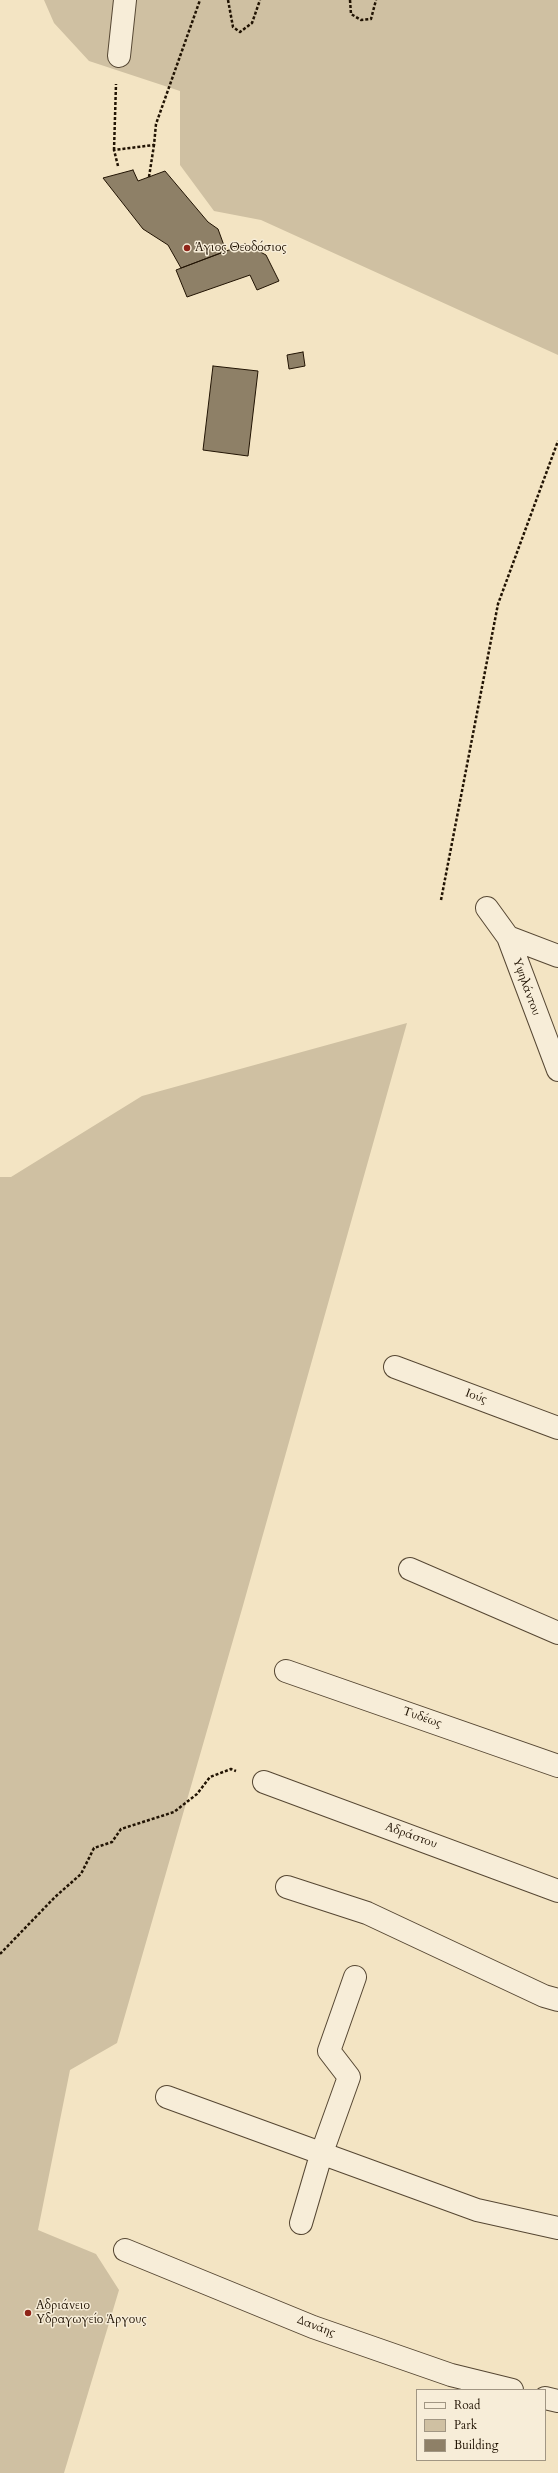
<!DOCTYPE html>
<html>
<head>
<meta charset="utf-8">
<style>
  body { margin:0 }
  #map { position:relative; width:558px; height:2473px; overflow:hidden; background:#f3e4c3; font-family:Cardo,serif }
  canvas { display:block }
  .legend { position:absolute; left:416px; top:2389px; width:130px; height:72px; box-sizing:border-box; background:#f7edd8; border:1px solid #a19683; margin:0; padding:5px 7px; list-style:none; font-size:12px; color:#211303 }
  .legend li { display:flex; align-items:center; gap:8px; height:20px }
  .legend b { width:20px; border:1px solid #a19683 }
</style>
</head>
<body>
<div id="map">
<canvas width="558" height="2473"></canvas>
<ul class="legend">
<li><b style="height:5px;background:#f7edd8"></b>Road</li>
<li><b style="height:11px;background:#cfc0a2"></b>Park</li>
<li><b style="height:11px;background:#8e8067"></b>Building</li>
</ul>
</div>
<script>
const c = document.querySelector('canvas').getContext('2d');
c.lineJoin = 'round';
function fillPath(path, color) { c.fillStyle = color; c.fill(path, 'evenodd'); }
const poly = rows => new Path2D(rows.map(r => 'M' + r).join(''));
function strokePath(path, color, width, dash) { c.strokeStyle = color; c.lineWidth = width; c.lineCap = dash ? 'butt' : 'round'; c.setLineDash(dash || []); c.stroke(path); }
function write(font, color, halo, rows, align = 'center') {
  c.font = font + ' Cardo,serif'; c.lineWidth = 3; c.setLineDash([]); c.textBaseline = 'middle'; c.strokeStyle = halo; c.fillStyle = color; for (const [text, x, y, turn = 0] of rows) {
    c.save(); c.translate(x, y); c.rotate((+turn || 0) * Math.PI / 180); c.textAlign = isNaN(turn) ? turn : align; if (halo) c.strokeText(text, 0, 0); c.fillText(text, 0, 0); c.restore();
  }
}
fillPath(poly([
  [44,0,558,0,558,355,261,220,214,211,180,165,180,91,89,61,54,23],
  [407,1023,242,1609,117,2043,70,2070,38,2230,96,2254,119,2290,64,2473,0,2473,0,1177,11,1177,142,1096]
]), '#cfc0a2');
const building = poly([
  [133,170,138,181,165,171,208,222,218,229,226,251,181,268,168,245,143,229,103,178,133,170],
  [245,244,266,255,279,281,257,290,250,275,187,297,176,270,245,244],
  [303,352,305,366,289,369,287,355,303,352],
  [213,366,258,371,248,456,203,450,213,366]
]);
fillPath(building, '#8e8067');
strokePath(building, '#211303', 1);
const street = poly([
  [119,56,125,0],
  [487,908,508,937,558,1070],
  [508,937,558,956],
  [395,1367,558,1428],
  [410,1569,558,1633],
  [286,1671,558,1766],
  [264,1782,558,1891],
  [287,1887,367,1913,544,1996,558,2000],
  [167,2097,477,2210,558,2228],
  [301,2223,321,2155,349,2077,329,2051,355,1977],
  [125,2250,313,2327,451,2375,512,2390],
  [545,2398,558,2401]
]);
strokePath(street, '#564733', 24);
strokePath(poly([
  [228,0,233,27,240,32,252,23,260,0],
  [350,0,351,14,361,20,371,19,376,0],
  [114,150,116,84],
  [118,166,114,150,154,145,156,124,200,0],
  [149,177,154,145],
  [441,900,498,604,558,441],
  [0,1954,55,1897,81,1874,94,1848,112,1842,121,1829,174,1812,197,1794,210,1777,231,1769,236,1771]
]), '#211303', 2.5, [3, 2]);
strokePath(street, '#f7edd8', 22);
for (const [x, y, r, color] of [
  [187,248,4,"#8f2418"],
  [28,2313,4,"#8f2418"]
]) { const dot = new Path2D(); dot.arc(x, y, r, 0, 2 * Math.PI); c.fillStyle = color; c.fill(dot); strokePath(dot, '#f7edd8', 1.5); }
write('12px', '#211303', '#f7edd8', [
  ["Άγιος Θεοδόσιος",195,248],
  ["Αδριάνειο",36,2306],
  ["Υδραγωγείο Άργους",36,2320]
], 'left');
write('12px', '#211303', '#f7edd8', [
  ["Υψηλάντου",526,987,70],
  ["Ιούς",476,1397,20],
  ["Τυδέως",422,1718,19],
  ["Αδράστου",411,1836,20],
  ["Δανάης",316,2327,21]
]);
</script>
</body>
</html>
